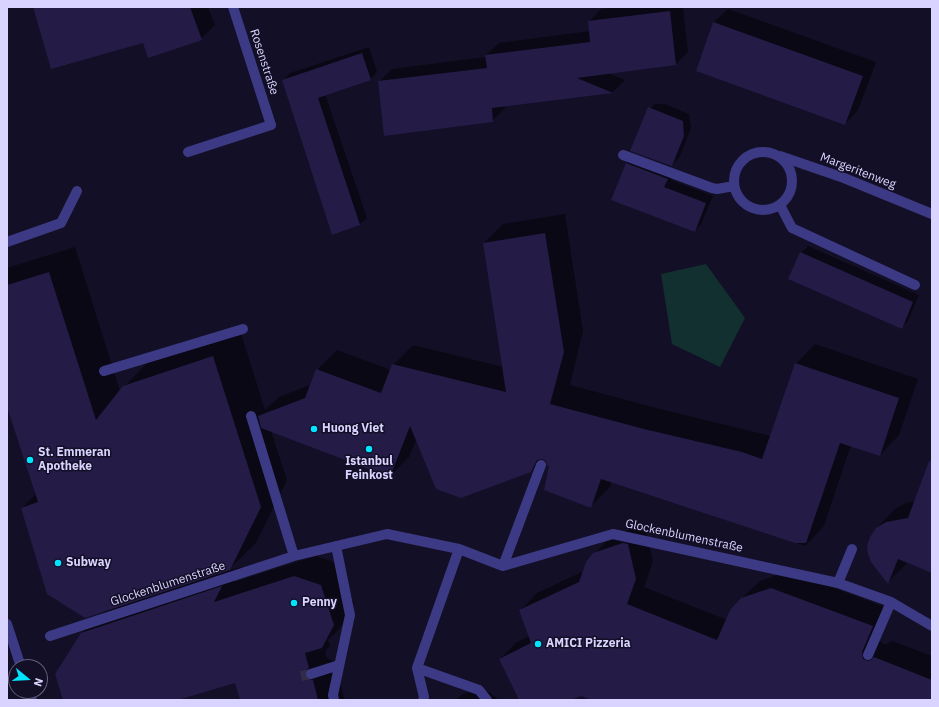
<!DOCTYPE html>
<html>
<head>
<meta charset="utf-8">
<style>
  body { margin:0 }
  #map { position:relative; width:939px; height:707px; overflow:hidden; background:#130f26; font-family:"IBM Plex Sans",sans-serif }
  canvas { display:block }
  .frame { position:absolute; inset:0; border:8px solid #d9d4ff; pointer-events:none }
  .north { position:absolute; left:8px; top:659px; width:40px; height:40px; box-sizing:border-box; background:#130f26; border:1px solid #625e7d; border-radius:50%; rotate:108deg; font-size:11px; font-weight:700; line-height:16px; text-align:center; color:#d9d4ff }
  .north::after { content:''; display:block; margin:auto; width:14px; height:18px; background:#00e5ff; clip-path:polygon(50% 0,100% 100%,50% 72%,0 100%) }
</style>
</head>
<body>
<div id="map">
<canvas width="939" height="707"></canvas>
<div class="frame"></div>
<div class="north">N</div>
</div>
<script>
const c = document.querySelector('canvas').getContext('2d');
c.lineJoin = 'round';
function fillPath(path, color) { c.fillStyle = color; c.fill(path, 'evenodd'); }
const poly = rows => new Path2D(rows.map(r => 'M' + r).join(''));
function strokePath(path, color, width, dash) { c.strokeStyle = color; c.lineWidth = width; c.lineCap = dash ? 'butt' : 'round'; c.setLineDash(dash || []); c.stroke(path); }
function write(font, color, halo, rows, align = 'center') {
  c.font = font + ' "IBM Plex Sans",sans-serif'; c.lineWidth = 3; c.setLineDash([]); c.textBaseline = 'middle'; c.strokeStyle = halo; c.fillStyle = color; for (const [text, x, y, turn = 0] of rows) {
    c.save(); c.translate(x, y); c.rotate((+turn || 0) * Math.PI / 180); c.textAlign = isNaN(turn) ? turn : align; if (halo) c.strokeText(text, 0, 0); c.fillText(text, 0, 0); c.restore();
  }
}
fillPath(poly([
  [706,264,745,318,720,367,672,344,661,274]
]), '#12302f');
fillPath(poly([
  [34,7,208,7,215,25,201,39,144,41],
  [619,7,683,7,688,52,676,64,607,73,625,80,613,92,505,105,505,108,492,121,379,82,392,69,486,57,486,55,499,43,590,31,589,22,601,9],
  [728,9,876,62,858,110,845,124,697,70,714,22],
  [369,47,377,72,371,79,325,94,367,218,360,224,283,80,290,73],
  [655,104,665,104,689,114,691,128,679,158,672,165,648,111],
  [633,157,674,172,671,180,713,196,701,224,695,231,626,163],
  [565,214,583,331,570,385,664,410,771,436,796,364,815,344,918,379,899,435,880,455,851,445,824,526,805,546,612,481,610,487,590,507,544,458,531,471,417,438,409,457,390,476,271,431,287,480,256,543,227,571,241,567,234,582,316,556,342,565,354,604,342,626,328,640,330,646,326,650,325,654,328,659,333,660,345,700,241,700,236,682,175,700,64,700,82,633,105,610,22,508,36,494,7,402,7,268,75,247,120,391,150,360,240,330,265,410,279,397,312,384,317,370,337,350,391,370,393,365,413,345,503,367,484,243,503,224],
  [808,246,919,295,908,321,901,328,801,253],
  [932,484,932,572,908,562,888,582,877,528,896,508,906,503,915,501],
  [641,526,645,527,653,561,644,587,727,620,742,598,760,581,789,571,890,609,879,635,880,641,883,644,887,644,892,641,932,656,932,700,595,700,581,695,569,700,520,700,500,659,517,642,530,636,520,611,537,593,584,571,594,554,612,536],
  [476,690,489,692,499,700,456,700,463,694]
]), '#0007');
fillPath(poly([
  [33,7,190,7,202,40,148,58,143,43,51,69],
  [670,11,676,65,577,78,613,93,492,108,493,122,384,136,378,81,487,68,485,55,590,42,588,21],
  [713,22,863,76,845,125,696,71],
  [362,53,371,80,318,98,360,225,332,235,282,80],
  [648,107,683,121,684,136,672,166,630,151],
  [626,163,668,179,664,187,706,203,695,232,611,200],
  [545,233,564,352,550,404,644,429,742,452,762,459,795,363,899,398,880,456,840,443,806,543,795,543,601,479,591,508,544,490,549,465,547,466,546,461,543,459,537,460,531,472,461,498,436,489,410,426,390,477,261,428,258,416,305,398,316,369,381,393,392,364,506,392,483,243],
  [800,252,913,302,902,329,788,279],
  [49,272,96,420,123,386,213,356,261,507,230,570,85,618,47,594,21,508,38,502,7,407,7,285],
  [929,461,932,462,932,573,898,559,888,584,871,562,868,554,867,546,870,537,876,528,886,522,908,518],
  [623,543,628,544,636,579,627,604,717,640,730,610,741,598,771,588,873,626,862,652,863,659,869,661,874,657,932,680,932,700,592,700,581,696,571,700,519,700,499,659,531,643,519,610,579,582,586,562,593,553],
  [294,576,321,585,334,625,322,648,305,653,309,668,306,670,305,676,307,679,313,680,318,700,240,700,235,683,178,700,63,700,55,674,81,633,222,586,214,602]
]), '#241b47');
strokePath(poly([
  [301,676,311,674]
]), '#312d47', 10, [10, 5]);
strokePath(poly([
  [188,152,271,125],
  [623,155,712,188,717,189,734,186],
  [780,205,792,228,915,285],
  [7,242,61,223,77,191],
  [104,371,243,329]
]), '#3d3a85', 10);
strokePath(poly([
  [233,7,271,125],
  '734 181a29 29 0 1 1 58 0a29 29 0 1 1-58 0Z',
  [780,156,844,178,932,214],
  [251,416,294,556],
  [459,549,417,668,479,690,487,700],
  [503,566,541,465],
  [838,583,852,549],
  [7,624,21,667],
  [50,636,294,556,387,534,459,549,503,566,613,534,838,583,891,602,932,626],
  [868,655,891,602],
  [417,668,424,697,423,700],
  [311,674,339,665],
  [29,691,32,700],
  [334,700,333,695,350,615,336,546]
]), '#3d3a85', 10);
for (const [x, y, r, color] of [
  [314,429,4,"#00e5ff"],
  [369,449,4,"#00e5ff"],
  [30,460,4,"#00e5ff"],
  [58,563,4,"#00e5ff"],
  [294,603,4,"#00e5ff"],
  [538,644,4,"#00e5ff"]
]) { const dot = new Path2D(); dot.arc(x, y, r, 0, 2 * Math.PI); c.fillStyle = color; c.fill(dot); strokePath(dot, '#130f26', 1.5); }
write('12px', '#d9d4ff', '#130f26', [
  ["Rosenstraße",264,62,72],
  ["Margeritenweg",858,171,21],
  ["Glockenblumenstraße",684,536,12],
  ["Glockenblumenstraße",168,584,-18]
]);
write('bold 12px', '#d9d4ff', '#130f26', [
  ["Huong Viet",322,429],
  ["St. Emmeran",38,453],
  ["Apotheke",38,467],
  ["Istanbul",369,462,"center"],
  ["Feinkost",369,476,"center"],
  ["Subway",66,563],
  ["Penny",302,603],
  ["AMICI Pizzeria",546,644]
], 'left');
</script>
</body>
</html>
